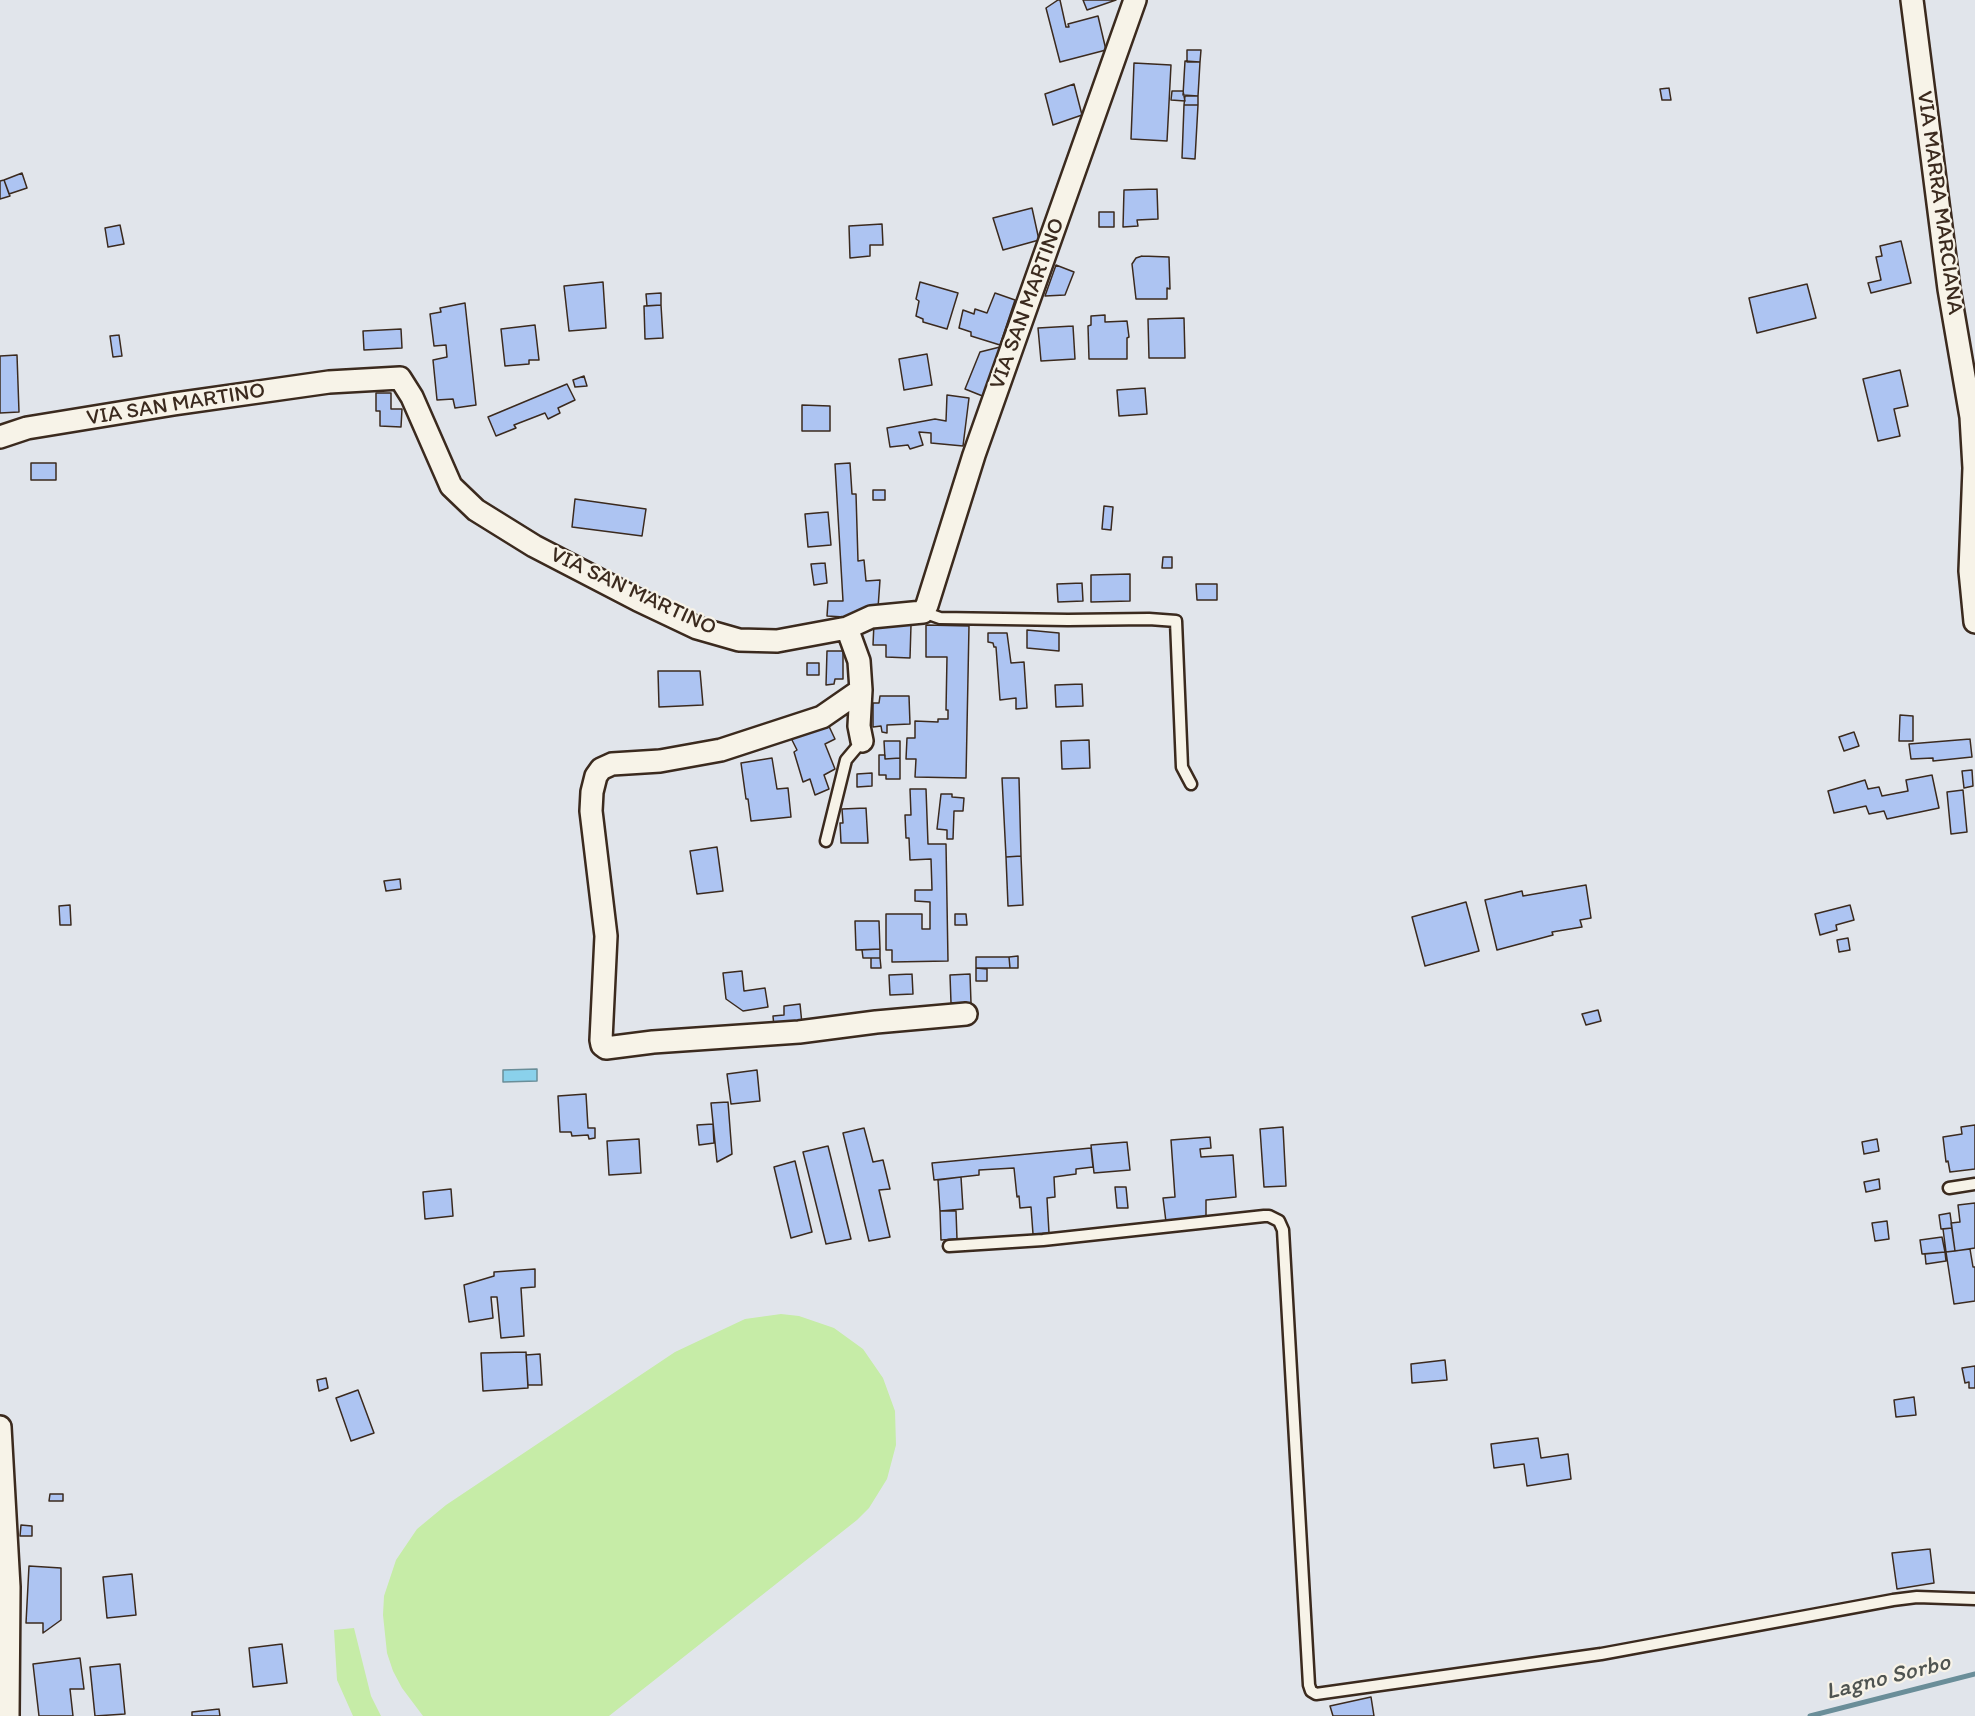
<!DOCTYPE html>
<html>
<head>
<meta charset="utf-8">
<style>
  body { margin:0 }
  canvas { display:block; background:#e1e5eb }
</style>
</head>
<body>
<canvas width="1975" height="1716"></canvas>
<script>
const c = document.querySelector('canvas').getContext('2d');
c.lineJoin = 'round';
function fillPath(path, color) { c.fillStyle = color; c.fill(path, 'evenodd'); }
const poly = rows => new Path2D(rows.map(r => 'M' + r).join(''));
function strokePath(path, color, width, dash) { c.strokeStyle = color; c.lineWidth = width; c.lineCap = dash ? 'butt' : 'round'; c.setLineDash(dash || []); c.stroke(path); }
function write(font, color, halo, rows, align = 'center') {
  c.font = font + ' Itim,sans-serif'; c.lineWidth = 4.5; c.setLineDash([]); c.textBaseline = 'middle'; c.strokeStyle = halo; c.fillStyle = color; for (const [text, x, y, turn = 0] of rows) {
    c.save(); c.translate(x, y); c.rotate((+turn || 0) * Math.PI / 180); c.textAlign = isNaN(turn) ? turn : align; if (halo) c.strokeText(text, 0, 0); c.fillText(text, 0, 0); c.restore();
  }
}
fillPath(poly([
  [781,1314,799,1316,834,1328,863,1349,883,1378,895,1411,896,1445,887,1479,869,1508,857,1520,609,1716,423,1716,402,1688,393,1671,387,1653,383,1615,384,1596,396,1560,417,1529,446,1505,675,1352,745,1319],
  [354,1628,371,1696,381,1716,353,1716,337,1680,334,1630]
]), '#c6eca7');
const water = poly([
  [537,1069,537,1081,503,1082,503,1070,537,1069]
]);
fillPath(water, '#8ad1eb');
strokePath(water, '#6a8e99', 1.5);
strokePath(poly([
  [1810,1716,1975,1674]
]), '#6a8e99', 5);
const building = poly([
  [1058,0,1060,0,1066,27,1069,27,1068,24,1098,16,1106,50,1060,62,1046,8,1058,0],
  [1083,0,1116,0,1087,10,1083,0],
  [1187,50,1201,50,1200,62,1187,62,1187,50],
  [1185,61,1200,62,1198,96,1183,95,1185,61],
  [1134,63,1171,65,1167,141,1131,139,1134,63],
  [1074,84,1082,115,1053,125,1045,94,1074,84],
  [1669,88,1671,100,1662,100,1660,89,1669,88],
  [1172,91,1183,91,1185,101,1171,100,1172,91],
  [1185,96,1198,96,1198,105,1184,105,1185,96],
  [1184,105,1198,105,1195,159,1182,158,1184,105],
  [22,173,27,188,9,194,4,180,22,173],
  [4,180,10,196,0,199,0,181,4,180],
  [1157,189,1158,219,1137,220,1138,226,1123,227,1124,190,1157,189],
  [1032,208,1039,240,1003,250,993,218,1032,208],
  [1099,212,1114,212,1114,227,1099,227,1099,212],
  [882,224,883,245,870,245,870,256,850,258,849,226,882,224],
  [120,225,124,244,108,247,105,228,120,225],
  [1901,241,1911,283,1871,293,1868,283,1881,280,1876,257,1882,256,1880,246,1901,241],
  [1142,256,1169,257,1170,289,1167,288,1167,299,1136,299,1132,264,1136,258,1142,256],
  [1056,265,1074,272,1065,295,1045,296,1056,265],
  [603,282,606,328,569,331,564,286,603,282],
  [920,282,958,293,947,329,923,322,923,319,916,316,919,301,916,299,920,282],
  [1807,284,1816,318,1757,333,1749,298,1807,284],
  [661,293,661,305,647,306,646,294,661,293],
  [995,293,1015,300,1000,345,971,336,971,332,959,328,963,310,974,314,975,309,987,313,995,293],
  [465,303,476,405,455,408,453,399,437,400,433,360,447,357,446,345,434,346,430,314,441,312,440,308,465,303],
  [661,305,663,338,645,339,644,306,661,305],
  [1105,315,1105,322,1127,321,1129,337,1127,338,1127,359,1089,359,1088,326,1091,325,1091,316,1105,315],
  [1184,318,1185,358,1149,358,1148,319,1184,318],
  [535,325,539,360,529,360,529,364,505,366,501,329,535,325],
  [1073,326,1075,359,1041,361,1038,328,1073,326],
  [401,329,402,348,364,350,363,331,401,329],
  [119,335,122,356,113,357,110,336,119,335],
  [1004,346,990,399,965,389,980,352,1004,346],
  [927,354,932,385,904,390,899,359,927,354],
  [17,355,19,412,0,413,0,356,17,355],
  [1900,370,1908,406,1894,409,1900,436,1878,441,1863,379,1900,370],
  [584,376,587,386,575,387,573,380,584,376],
  [567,384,575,400,558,408,560,413,548,419,545,413,514,425,516,428,496,436,488,417,567,384],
  [1145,388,1147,414,1119,416,1117,390,1145,388],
  [376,393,391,393,391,409,402,409,401,427,380,426,380,411,376,411,376,393],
  [947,395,969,398,963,446,931,443,931,433,919,432,923,445,910,449,908,445,890,447,887,428,935,419,946,421,947,395],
  [802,405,830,406,830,431,802,431,802,405],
  [31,463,56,463,56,480,31,480,31,463],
  [850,463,852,494,856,494,858,561,864,560,866,581,880,580,878,608,844,617,827,616,828,601,843,601,835,464,850,463],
  [873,490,885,490,885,500,873,500,873,490],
  [575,499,646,509,642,536,572,527,575,499],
  [1104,506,1113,507,1111,530,1102,529,1104,506],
  [828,512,831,545,808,547,805,514,828,512],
  [1163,557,1172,557,1172,568,1162,568,1163,557],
  [825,563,827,583,814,585,811,564,825,563],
  [1130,574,1130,601,1091,602,1091,575,1130,574],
  [1082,583,1083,601,1058,602,1057,584,1082,583],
  [1196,584,1217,584,1217,600,1197,600,1196,584],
  [874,623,911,625,910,658,886,657,886,645,873,645,874,623],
  [926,625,969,626,966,778,915,777,916,759,906,759,907,738,915,738,915,721,938,722,938,719,948,719,948,710,946,710,947,657,926,657,926,625],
  [1027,630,1059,633,1059,651,1027,648,1027,630],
  [988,633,1007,633,1011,663,1024,662,1027,708,1016,709,1016,698,1000,700,996,647,994,647,993,643,988,642,988,633],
  [827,651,843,651,843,679,835,679,834,684,826,685,827,651],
  [807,663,819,663,819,675,807,675,807,663],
  [658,671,700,671,703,705,659,707,658,671],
  [1082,684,1083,706,1056,707,1055,685,1082,684],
  [880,696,909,696,910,724,887,725,887,733,882,732,881,726,873,727,873,703,879,703,880,696],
  [1900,715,1913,716,1913,741,1899,741,1900,715],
  [826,720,835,739,825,744,835,769,824,775,829,789,815,795,810,779,803,782,794,752,797,750,791,738,826,720],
  [1854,732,1859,746,1844,751,1839,737,1854,732],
  [1970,739,1972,757,1933,761,1933,758,1911,759,1909,744,1970,739],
  [1089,740,1090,768,1062,769,1061,741,1089,740],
  [884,741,900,741,900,758,885,759,884,741],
  [879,755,885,755,885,759,900,758,900,779,886,779,886,775,879,775,879,755],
  [772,758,777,789,788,788,791,817,751,821,748,799,746,799,741,763,772,758],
  [1972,770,1973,786,1964,788,1962,771,1972,770],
  [872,773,872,786,857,787,857,774,872,773],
  [1932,775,1939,808,1887,819,1884,811,1869,814,1866,806,1834,813,1828,791,1865,780,1868,789,1879,787,1882,796,1908,791,1906,780,1932,775],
  [1002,778,1019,778,1021,856,1006,857,1002,778],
  [910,789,926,789,928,844,946,844,948,961,892,962,892,950,886,950,886,914,922,914,922,929,930,929,930,902,915,901,915,890,932,890,931,859,910,860,909,838,906,838,905,815,911,815,910,789],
  [1963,790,1967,832,1951,834,1947,792,1963,790],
  [941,794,952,794,952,797,964,798,963,811,954,811,953,839,947,839,947,830,937,829,941,794],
  [866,808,868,843,841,843,840,823,843,823,842,809,866,808],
  [717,847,723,891,697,894,690,851,717,847],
  [1021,856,1023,905,1008,906,1006,857,1021,856],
  [400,879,401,889,386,891,384,881,400,879],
  [1586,885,1591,918,1580,920,1582,927,1552,932,1553,935,1497,950,1485,900,1522,891,1523,896,1586,885],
  [1466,902,1479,951,1425,966,1412,917,1466,902],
  [70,905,71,925,60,925,59,906,70,905],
  [1850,905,1854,920,1836,925,1837,930,1820,935,1815,914,1850,905],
  [955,914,966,914,967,925,955,925,955,914],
  [855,921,879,921,880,949,856,950,855,921],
  [1848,938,1850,950,1839,952,1837,940,1848,938],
  [880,949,880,958,863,958,862,950,880,949],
  [1018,956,1018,968,1010,968,1009,957,1018,956],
  [976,957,1009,957,1010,968,976,968,976,957],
  [871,958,880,958,881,968,871,968,871,958],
  [976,968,987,969,987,981,976,981,976,968],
  [742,971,744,991,765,988,768,1007,743,1011,726,999,723,973,742,971],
  [912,974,913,994,890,995,889,975,912,974],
  [970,974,971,1003,951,1003,950,975,970,974],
  [800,1004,802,1024,774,1027,773,1016,784,1015,784,1006,800,1004],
  [1598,1010,1601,1021,1586,1025,1582,1014,1598,1010],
  [757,1070,760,1101,731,1104,727,1074,757,1070],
  [586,1094,588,1128,595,1128,595,1138,589,1139,588,1135,572,1136,571,1132,560,1132,558,1096,586,1094],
  [728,1102,732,1154,717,1162,711,1103,728,1102],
  [713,1124,714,1143,699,1145,697,1125,713,1124],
  [1975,1125,1975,1169,1950,1172,1948,1161,1946,1162,1943,1137,1962,1134,1961,1127,1975,1125],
  [1283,1127,1286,1186,1264,1187,1260,1129,1283,1127],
  [864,1128,873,1162,883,1160,890,1189,879,1190,890,1237,869,1241,843,1133,864,1128],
  [1210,1137,1211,1148,1200,1149,1201,1157,1233,1155,1236,1197,1206,1200,1206,1218,1166,1222,1163,1198,1175,1197,1171,1140,1210,1137],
  [639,1139,641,1173,609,1175,607,1141,639,1139],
  [1877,1139,1879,1151,1864,1154,1862,1142,1877,1139],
  [1127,1142,1130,1170,1094,1173,1091,1145,1127,1142],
  [828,1146,851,1239,826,1244,803,1152,828,1146],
  [1091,1148,1093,1167,1076,1169,1076,1174,1054,1177,1055,1197,1047,1198,1049,1233,1033,1234,1031,1207,1020,1208,1019,1196,1017,1197,1014,1168,979,1170,979,1175,934,1180,932,1163,1091,1148],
  [795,1161,812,1232,791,1238,774,1167,795,1161],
  [961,1177,963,1209,940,1211,938,1180,961,1177],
  [1879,1179,1880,1189,1866,1192,1864,1182,1879,1179],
  [1115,1187,1126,1187,1128,1208,1117,1208,1115,1187],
  [451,1189,453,1216,425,1219,423,1192,451,1189],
  [1975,1203,1975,1248,1955,1251,1951,1223,1960,1222,1958,1205,1975,1203],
  [940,1211,956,1211,957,1239,941,1240,940,1211],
  [1950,1213,1952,1228,1941,1229,1939,1215,1950,1213],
  [1887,1221,1889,1239,1875,1241,1872,1223,1887,1221],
  [1952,1228,1955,1251,1946,1252,1943,1229,1952,1228],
  [1942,1237,1945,1252,1922,1254,1920,1240,1942,1237],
  [1970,1249,1973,1267,1975,1267,1975,1301,1954,1304,1946,1252,1970,1249],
  [1945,1252,1946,1261,1926,1264,1925,1254,1945,1252],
  [535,1269,535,1287,521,1288,524,1336,501,1338,497,1297,491,1297,493,1318,469,1322,464,1285,494,1276,494,1272,535,1269],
  [526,1352,528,1388,483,1391,481,1353,526,1352],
  [540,1354,542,1385,528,1385,526,1355,540,1354],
  [1445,1360,1447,1380,1412,1383,1411,1364,1445,1360],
  [1975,1366,1975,1388,1969,1388,1969,1382,1965,1383,1962,1368,1975,1366],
  [326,1378,328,1388,319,1391,317,1380,326,1378],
  [358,1390,374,1433,351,1441,336,1398,358,1390],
  [1914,1397,1916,1415,1896,1417,1894,1400,1914,1397],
  [1538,1438,1541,1458,1568,1454,1571,1479,1527,1486,1524,1464,1494,1468,1491,1444,1538,1438],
  [50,1494,63,1494,63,1501,49,1501,50,1494],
  [21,1525,32,1526,32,1536,20,1536,21,1525],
  [1930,1549,1934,1583,1897,1589,1892,1553,1930,1549],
  [29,1566,61,1568,61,1620,43,1633,43,1623,26,1623,29,1566],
  [132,1574,136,1615,107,1618,103,1577,132,1574],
  [282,1644,287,1683,253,1687,249,1648,282,1644],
  [80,1658,84,1689,70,1689,73,1716,39,1716,33,1664,80,1658],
  [120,1664,125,1714,95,1716,90,1667,120,1664],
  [1371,1697,1374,1716,1333,1716,1330,1706,1371,1697],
  [219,1709,220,1716,192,1716,192,1712,219,1709]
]);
fillPath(building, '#adc4f2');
strokePath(building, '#3b2a1e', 1.5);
const service = poly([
  [923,612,940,618,1068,620,1149,619,1176,621,1182,767,1191,784],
  [826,841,846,760,862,741],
  [1949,1188,1975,1184],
  [949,1246,1043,1240,1264,1216,1269,1216,1279,1221,1283,1230,1309,1685,1311,1691,1316,1694,1601,1654,1893,1600,1917,1597,1975,1599]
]);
const minor = poly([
  [1912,0,1949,289,1971,417,1974,468,1970,571,1975,622],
  [0,437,27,428,174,404,329,382,400,378,412,397,451,486,476,510,534,546,638,600,697,628,739,640,777,641,847,628,871,617,923,612,927,605,974,455,1135,0],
  [847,628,859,661,861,690,859,726,862,741],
  [861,690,822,717,721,750,660,761,612,764,601,769,596,776,592,792,591,811,606,936,601,1040,602,1045,606,1048,653,1042,799,1032,876,1022,966,1014],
  [0,1427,9,1587,8,1716]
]);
strokePath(service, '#3b2a1e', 15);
strokePath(minor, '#3b2a1e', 26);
strokePath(service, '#f7f3e8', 10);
strokePath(minor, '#f7f3e8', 21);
write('22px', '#3b2a1e', '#f7f3e8', [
  ["VIA MARRA MARCIANA",1939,203,82],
  ["VIA SAN MARTINO",1028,304,-70],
  ["VIA SAN MARTINO",176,405,-9],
  ["VIA SAN MARTINO",633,592,25]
]);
write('italic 24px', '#4f5451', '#f7f3e8', [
  ["Lagno Sorbo",1888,1678,-14]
]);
</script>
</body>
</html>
